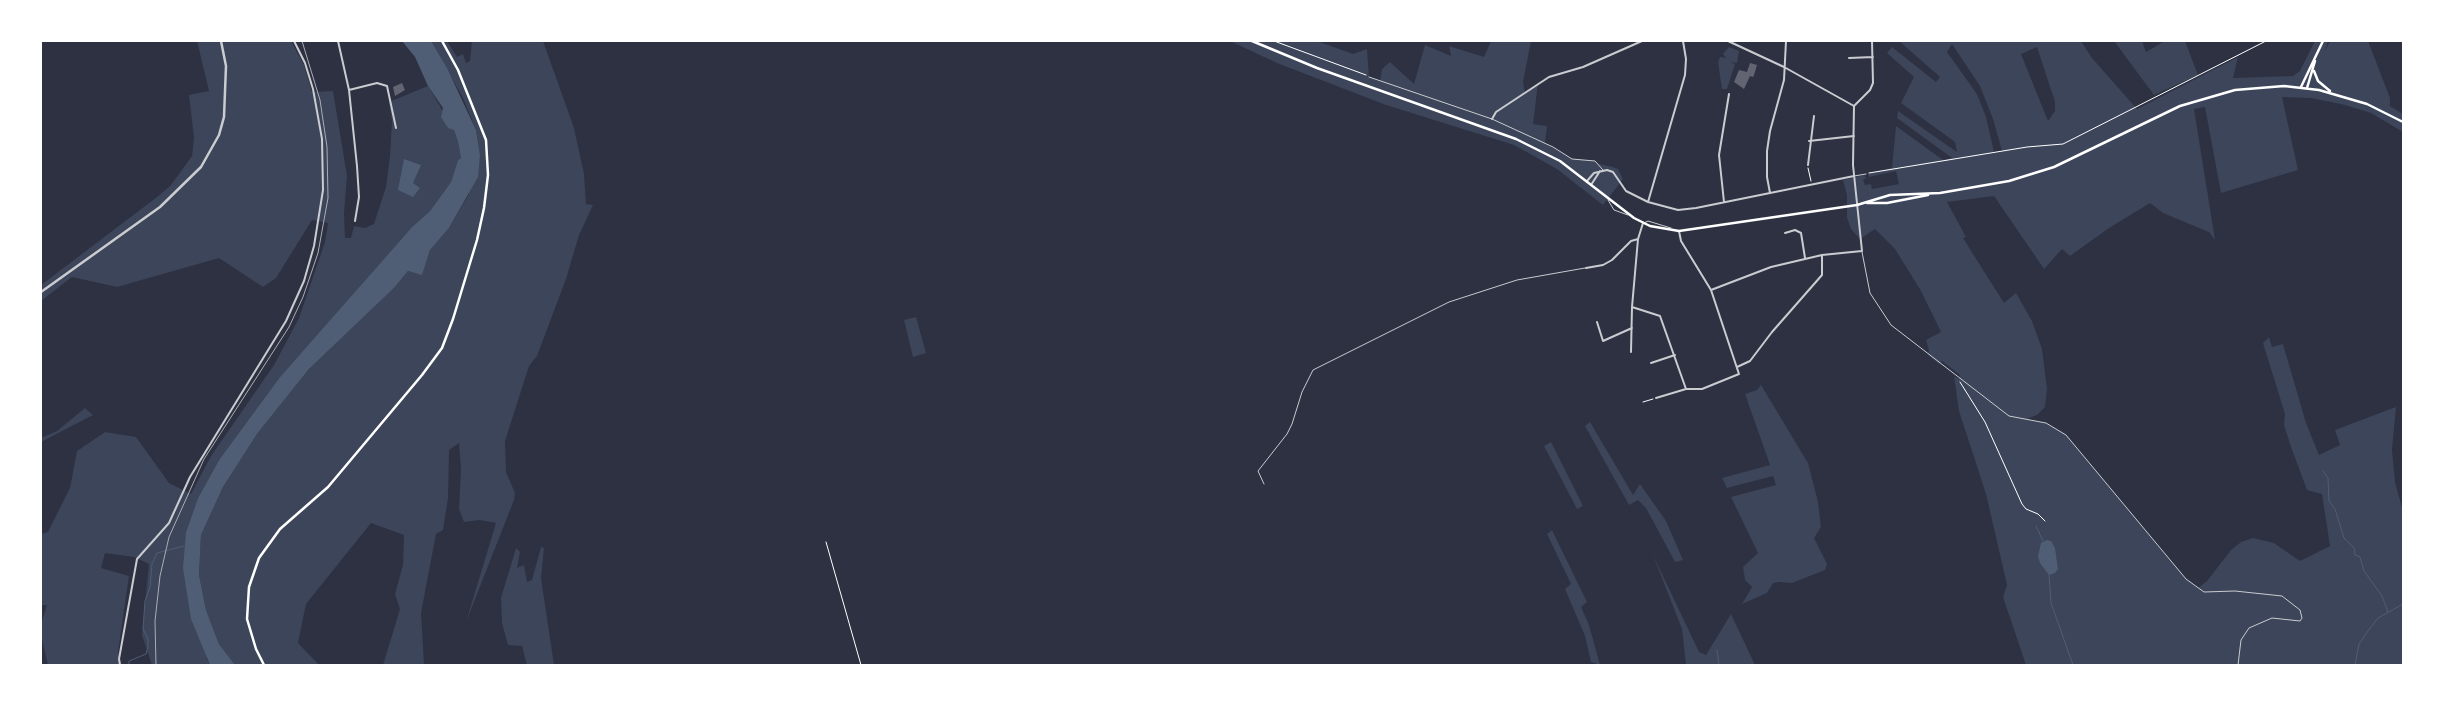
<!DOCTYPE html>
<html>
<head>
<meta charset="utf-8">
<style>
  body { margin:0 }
  #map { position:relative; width:2444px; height:706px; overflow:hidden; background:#2d3142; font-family:Roboto,sans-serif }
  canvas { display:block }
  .frame { position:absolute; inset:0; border:42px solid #fff; pointer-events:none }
</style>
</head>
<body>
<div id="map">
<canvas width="2444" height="706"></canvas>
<div class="frame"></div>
</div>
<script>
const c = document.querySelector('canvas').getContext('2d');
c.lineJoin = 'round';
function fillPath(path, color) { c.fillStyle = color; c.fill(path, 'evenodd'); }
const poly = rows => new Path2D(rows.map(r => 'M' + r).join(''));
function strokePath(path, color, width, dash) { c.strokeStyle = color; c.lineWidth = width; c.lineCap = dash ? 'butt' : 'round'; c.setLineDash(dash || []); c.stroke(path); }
fillPath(poly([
  [197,41,291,41,304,65,312,92,333,91,347,176,344,213,345,238,351,238,354,226,365,228,374,224,386,187,390,156,392,121,389,102,428,86,454,130,458,142,461,158,458,160,451,182,430,211,412,227,280,377,219,460,198,498,186,532,207,659,210,665,152,665,142,635,149,564,134,557,105,553,101,568,129,576,118,652,122,665,48,665,41,635,41,624,47,605,41,605,41,534,48,532,70,488,77,451,105,432,136,437,169,483,191,494,211,456,274,365,299,318,325,242,328,223,312,220,276,278,263,287,219,258,117,287,72,277,41,301,41,285,157,197,171,185,192,156,194,138,189,95,209,91],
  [431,41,447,41,457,57,463,54,466,63,470,61,472,41,543,41,574,128,584,174,586,204,593,205,579,235,566,279,537,356,529,366,505,441,506,472,515,493,514,500,466,622,496,523,480,520,464,522,459,509,461,469,459,443,449,450,448,498,443,530,436,534,421,613,424,665,383,665,400,609,395,594,403,565,404,535,371,523,306,604,298,643,319,665,235,665,219,644,206,610,199,575,201,535,223,487,257,434,309,369,394,288,408,271,422,274,430,250,449,228,468,196,480,155,476,130,463,98],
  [1230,41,1317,41,1353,54,1367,49,1369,77,1380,81,1382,69,1390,62,1414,84,1425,45,1451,56,1449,46,1484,57,1491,41,1531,41,1523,82,1525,93,1538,83,1533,124,1547,126,1545,143,1572,159,1595,161,1599,164,1613,167,1618,169,1623,179,1603,205,1557,169,1514,145,1386,105,1277,63],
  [1899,41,2081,41,2092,58,2137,109,2238,57,2233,78,2293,76,2300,71,2315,41,2328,41,2325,51,2330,41,2368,41,2390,98,2390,106,2403,114,2403,132,2371,113,2345,105,2311,98,2282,97,2298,170,2221,193,2205,107,2194,109,2215,240,2209,232,2163,213,2150,203,2109,228,2070,256,2062,249,2044,269,1994,196,1947,202,1966,237,1963,238,2004,303,2016,293,2032,321,2042,349,2047,389,2045,407,2037,415,2026,419,2046,423,2066,435,2186,579,2198,588,2207,581,2231,550,2241,542,2253,538,2274,543,2300,561,2330,546,2322,494,2307,490,2291,447,2284,425,2285,414,2263,343,2269,337,2272,347,2283,344,2306,423,2319,455,2340,445,2335,430,2396,407,2392,450,2395,482,2403,511,2403,665,2026,665,2003,597,2007,585,1986,494,1959,411,1954,376,1959,379,1960,375,1942,361,1939,364,1928,355,1929,350,1926,340,1941,332,1921,291,1895,249,1875,229,1860,239,1851,229,1847,218,1847,195,1843,180,1864,175,1866,178,1863,180,1865,185,1871,184,1872,189,1899,184,1896,171,1869,177,1868,173,1892,168,1896,126,1943,160,1952,158,1897,118,1898,111,1957,152,1955,142,1901,103,1914,77,1887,53,1892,47,1936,82,1940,77],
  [1952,44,1980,86,1993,119,2002,151,1994,152,1986,117,1977,94,1947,52],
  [2037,47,2055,102,2055,111,2048,121,2021,54],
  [2114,41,2142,41,2146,52,2165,41,2185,41,2198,75,2154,95],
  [1729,47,1739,51,1737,63,1730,62,1735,64,1727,89,1722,89,1718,62,1720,57,1726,58,1723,54],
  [916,317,926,353,913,357,904,320],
  [1761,385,1808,463,1818,502,1821,527,1814,538,1827,564,1825,570,1792,583,1780,582,1773,583,1767,593,1742,604,1752,587,1745,580,1743,567,1758,553,1731,497,1776,485,1773,476,1727,488,1722,478,1770,465,1745,394,1757,390],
  [85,408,93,415,41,442,41,438,57,431],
  [1590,422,1633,495,1640,484,1666,521,1683,560,1675,562,1646,508,1638,500,1629,505,1585,426],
  [1551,442,1583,506,1577,509,1544,446],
  [1552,530,1587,602,1581,607,1589,625,1600,665,1591,662,1585,636,1565,589,1571,584,1547,534],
  [541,547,544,548,541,578,554,665,527,665,522,646,508,645,502,623,501,598,516,548,520,552,517,568,524,565,527,582,532,580],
  [1653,555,1699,652,1706,655,1731,614,1755,665,1686,665,1682,629]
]), '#3c4559');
fillPath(poly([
  [402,41,431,41,447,68,476,130,480,155,478,177,449,228,430,250,422,275,408,271,394,288,309,369,257,434,223,487,201,535,199,575,206,610,219,644,235,665,210,665,191,619,183,568,186,532,198,498,219,460,280,377,412,227,430,211,451,182,458,160,461,158,458,142,454,130,448,128,441,117,443,108,428,86,415,57],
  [404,159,421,165,413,183,420,188,413,197,398,190],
  [2047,540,2051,541,2055,548,2058,569,2055,573,2049,575,2040,563,2038,556,2041,543]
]), '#4f5d75');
strokePath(poly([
  [2323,471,2328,478,2329,501,2335,509,2344,538,2354,548,2355,555,2360,557,2364,571,2382,596,2388,612],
  [2036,526,2043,541],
  [2049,575,2051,603,2073,665],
  [1717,650,1719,665],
  [129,665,129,661,146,654,148,647,148,639,143,629,145,601,150,587,152,564,157,553,184,546],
  [2355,665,2359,644,2368,631,2378,618,2403,604]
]), '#4f5d75', 1);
fillPath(poly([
  [1750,63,1757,65,1754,75,1753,77,1750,76,1744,89,1734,82,1739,70,1747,72],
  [402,83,405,90,395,96,393,87]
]), '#626471');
strokePath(poly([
  [1274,41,1366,75],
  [1808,168,1811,181],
  [1869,173,2027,147,2063,144,2266,41],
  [1960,382,1985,422,2022,504,2026,509,2038,514,2045,521],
  [1643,402,1653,399],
  [826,542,861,665]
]), '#fff', 1);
strokePath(poly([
  [1369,77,1492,119,1553,147,1572,159,1595,161,1603,170],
  [1854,176,1866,174],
  [1608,200,1614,210,1628,215],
  [1644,223,1648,221,1671,228],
  [1862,252,1870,293,1891,325,2009,416,2046,423,2066,435,2186,579,2204,592,2235,591,2282,596,2300,610,2302,618,2300,621,2272,618,2249,628,2241,640,2238,665],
  [1264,484,1258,471,1287,434,1292,424,1302,392,1313,370,1449,302,1517,280,1585,268]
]), '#caccd0', 1);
strokePath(poly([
  [338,41,349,90,357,166,359,197,355,221],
  [1849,58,1873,57],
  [349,90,377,83,387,86,396,128],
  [1854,106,1870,90,1873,83,1872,41],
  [1492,119,1496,112,1549,77,1583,67,1642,41],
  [1809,141,1854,136],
  [1808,165,1814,116],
  [1587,181,1594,173,1607,170,1613,172,1626,191,1648,202,1678,210,1696,208,1854,176],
  [1591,185,1600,171],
  [1770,193,1767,177,1767,151,1770,131,1784,80,1786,41],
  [1648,202,1685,75,1686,59,1683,41],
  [1724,202,1719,155,1729,94],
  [1785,233,1795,230,1801,233,1805,258],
  [1586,268,1603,265,1612,260,1631,241,1638,239],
  [1711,290,1771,267,1822,255,1862,251,1853,165,1854,106,1784,67,1728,41],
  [1632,307,1660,316,1686,389,1702,389,1739,374,1711,290,1681,241,1679,231],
  [1597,322,1603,341,1632,328],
  [1631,352,1632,307,1638,239,1643,223],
  [1651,363,1675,355],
  [1737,367,1750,361,1772,332,1822,275,1822,255],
  [1656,398,1686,389],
  [120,665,119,659,137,559,169,523,190,477,286,321,304,281,314,246,323,190,322,139,313,89,305,63,294,41]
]), '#caccd0', 2);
strokePath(poly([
  [41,292,160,207,201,167,219,135,224,117,226,66,221,41]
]), '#caccd0', 2.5);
strokePath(poly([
  [1252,41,1317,68,1516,139,1560,161,1634,218,1650,226,1679,231,1857,205,1890,195,1940,193,2009,181,2054,167,2180,106,2235,90,2284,86,2319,90,2367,104,2403,122],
  [2314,71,2318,81,2330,91],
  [2301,87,2323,41],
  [2307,88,2315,61],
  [1867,203,1887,203,1928,195],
  [264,665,256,649,247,619,249,587,259,558,280,529,328,487,422,375,442,348,453,319,477,240,484,208,488,175,486,140,458,70,442,41]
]), '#fff', 2.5);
strokePath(poly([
  [156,665,155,621,160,576,169,537,204,459,289,327,303,297,318,253,328,198,327,147,320,100,302,41]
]), '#abadb3', 1);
</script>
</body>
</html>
